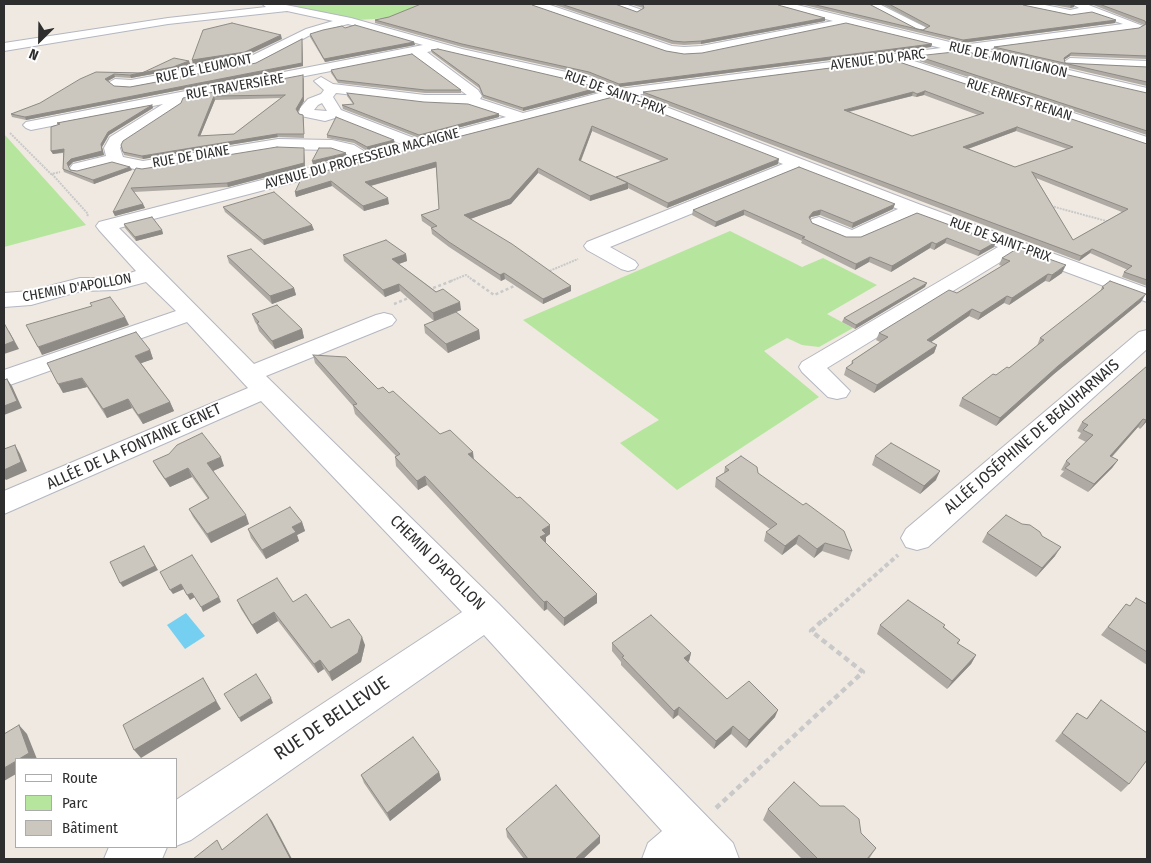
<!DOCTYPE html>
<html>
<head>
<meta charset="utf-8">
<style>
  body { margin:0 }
  #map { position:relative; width:1151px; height:863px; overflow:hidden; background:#efe9e1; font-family:"Fira Sans Condensed",sans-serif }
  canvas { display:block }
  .frame { position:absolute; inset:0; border:5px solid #2e2e2e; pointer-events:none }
  .legend { position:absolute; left:15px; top:758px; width:162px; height:90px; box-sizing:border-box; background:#fff; border:1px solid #ababab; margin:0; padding:6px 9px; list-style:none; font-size:15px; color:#2e2e2e }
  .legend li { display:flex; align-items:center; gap:10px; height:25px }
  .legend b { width:25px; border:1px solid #ababab }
  .north { position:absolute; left:15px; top:15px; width:50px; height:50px; -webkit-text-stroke:4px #fff; paint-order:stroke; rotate:203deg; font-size:14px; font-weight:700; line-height:20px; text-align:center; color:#2e2e2e }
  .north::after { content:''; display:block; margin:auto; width:18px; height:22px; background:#2e2e2e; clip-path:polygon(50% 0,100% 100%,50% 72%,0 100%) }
</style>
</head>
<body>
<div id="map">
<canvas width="1151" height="863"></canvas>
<div class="frame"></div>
<ul class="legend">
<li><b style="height:6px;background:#fff"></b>Route</li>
<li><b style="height:14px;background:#b6e59e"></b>Parc</li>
<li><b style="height:14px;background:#cbc7bf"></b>Bâtiment</li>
</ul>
<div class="north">N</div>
</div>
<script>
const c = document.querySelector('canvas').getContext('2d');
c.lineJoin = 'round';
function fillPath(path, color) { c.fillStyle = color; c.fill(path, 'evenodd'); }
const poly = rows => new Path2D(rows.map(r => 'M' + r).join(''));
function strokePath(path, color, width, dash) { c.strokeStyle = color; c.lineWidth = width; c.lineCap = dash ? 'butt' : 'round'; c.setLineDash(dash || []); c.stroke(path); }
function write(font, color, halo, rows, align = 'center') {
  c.font = font + ' "Fira Sans Condensed",sans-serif'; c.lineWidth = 4; c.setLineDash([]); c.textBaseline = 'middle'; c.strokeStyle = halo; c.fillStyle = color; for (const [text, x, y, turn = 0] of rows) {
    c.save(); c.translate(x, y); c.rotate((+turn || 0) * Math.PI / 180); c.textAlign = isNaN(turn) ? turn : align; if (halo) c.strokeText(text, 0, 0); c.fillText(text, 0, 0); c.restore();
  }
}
fillPath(poly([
  [277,4,513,4,455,14,357,20],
  [4,134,86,225,4,247],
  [730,231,802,267,823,258,877,285,827,314,853,328,819,347,802,345,787,338,764,351,819,397,677,490,620,443,659,420,523,320]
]), '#b6e59e');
fillPath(poly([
  [186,613,205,636,185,649,167,625]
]), '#75cff0');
const minor = poly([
  [262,4,281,4,351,18,462,49,589,77,619,89,941,48,845,24,701,54,684,55,666,52,533,6,532,4,547,4,672,46,684,47,701,46,833,21,778,6,777,4,793,4,962,45,1123,24,1091,13,1070,16,1022,6,1021,4,1040,4,1070,10,1079,8,1072,4,1086,4,1143,26,1137,29,982,50,1147,88,1147,96,962,52,908,59,1147,137,1147,147,892,61,635,95,921,205,1147,288,1147,302,1015,253,827,368,850,391,846,397,837,399,828,397,802,372,799,367,802,362,998,247,915,216,859,241,845,241,812,227,809,223,812,219,819,217,852,230,898,209,798,170,610,247,635,261,638,265,635,269,628,271,621,269,587,250,584,246,587,242,783,164,617,98,119,228,254,364,376,315,384,313,392,315,396,320,392,325,266,376,499,604,733,843,739,859,642,859,648,843,662,831,484,635,191,840,176,846,176,800,462,612,261,401,4,514,4,491,248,388,187,322,4,387,4,370,176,311,146,282,116,290,81,291,31,305,4,307,4,293,30,291,80,278,115,278,136,271,99,230,96,226,99,222,351,157,343,152,332,150,278,149,143,171,113,164,79,173,73,172,70,168,73,164,106,156,104,148,110,137,163,104,31,130,26,128,23,125,26,122,423,45,348,24,314,33,256,64,201,75,190,74,179,79,131,88,115,87,108,83,115,79,131,80,175,72,187,66,201,67,247,58,306,29,333,21,287,11,168,24,4,51,4,43,168,18,266,7,262,4],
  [438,50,580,83,603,92,523,113,480,99,482,96,478,90,427,52,438,50],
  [413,55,467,95,425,95,333,84,321,77,314,81,324,90,321,94,308,99,300,108,299,113,301,116,325,121,335,118,401,144,367,153,354,145,332,140,278,139,143,161,123,157,120,148,123,143,181,105,182,100,413,55],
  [336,93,425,103,469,105,506,117,419,140,341,110,333,97,336,93],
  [322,103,327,111,314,110,318,105,322,103],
  [609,4,625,4,642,10,637,13,609,4],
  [866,4,879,4,927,28,921,31,917,30,866,4],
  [1070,58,1147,61,1147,69,1065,65,1064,62,1070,58],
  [1147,330,1147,349,928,547,917,550,906,547,901,538,906,529,1139,332,1147,330],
  [109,847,167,847,162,859,104,859,109,847]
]);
strokePath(minor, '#b4b7c1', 2);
strokePath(poly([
  [10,133,51,174,60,172],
  [52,174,88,214,87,217],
  [1051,206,1110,222],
  [547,272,578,259],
  [451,281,466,275,474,281]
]), '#c9c9c9', 2, [2, 1]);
strokePath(poly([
  [473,280,494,295,519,284],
  [428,290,454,280],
  [394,304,411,297]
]), '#c9c9c9', 2.5, [3, 2.5]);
strokePath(poly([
  [823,621,898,555]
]), '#c9c9c9', 4, [4.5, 3]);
strokePath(poly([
  [716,808,863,672,811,631,824,619]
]), '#c9c9c9', 4.5, [5.5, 4]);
fillPath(minor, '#fff');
fillPath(poly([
  [552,4,615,4,637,12,643,8,630,4,777,4,778,5,825,18,825,21,701,44,684,45,672,44],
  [800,4,869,4,917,29,923,30,926,27,882,4,1022,4,1023,5,1071,15,1116,20,1115,23,962,43],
  [1048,4,1074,4,1074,7,1070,8],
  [1091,4,1147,4,1147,60,1147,59,1070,56,1064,60,1065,63,1147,67,1147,86,992,50,994,47,1139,28,1144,25],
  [532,5,666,51,684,54,932,44,931,47,619,87,589,75,462,47,375,23,375,20,389,17],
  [310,34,414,42,415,45,325,62,310,37],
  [302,39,303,66,26,120,12,117,11,114,40,103,96,72,142,73,189,61,190,64,174,70,131,78,115,77,108,81,114,86,130,87,256,63],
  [431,50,597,88,597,92,523,111,483,98,479,88,432,53],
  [917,56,1147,93,1147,135,916,60],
  [893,60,1147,144,1147,286,1122,277,1124,272,1128,270,1090,253,1079,261,643,96,643,92],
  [924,95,978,115,912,136,849,112,912,96,916,97],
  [1016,131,1067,149,1015,167,968,149],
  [1036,178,1051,184,1122,212,1073,240],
  [331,70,461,90,461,93,425,93,338,83,331,73],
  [304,78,304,101,298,112,299,114,303,115,304,119,304,138,278,137,143,159,124,155,121,145,181,103],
  [281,98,234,134,200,136,215,100],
  [347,93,499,117,419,138,343,109,342,105,353,104,347,96],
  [617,96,778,164,667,208,628,188,590,201,538,173,511,204,470,219,571,286,571,291,543,304,505,279,501,281,449,247,432,234,431,228,432,228,422,221,421,215,439,209,436,167,371,186,389,204,364,211,332,186,296,197,295,192,300,183,298,178],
  [592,131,661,161,616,178,581,161],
  [152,105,153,108,109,135,102,147,104,155,73,162,69,167,70,170,77,171,130,167,132,170,94,184,64,172,63,169,63,153,53,154,51,151,58,124,57,123],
  [327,135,395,144,367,151,354,143,327,138],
  [304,148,304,151,305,167,228,187,134,192,143,204,145,208,115,216,113,212,142,169],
  [799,167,893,209,852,228,820,215,811,217,810,219,812,223,846,237,861,237,917,213,994,247,978,256,945,243,934,250,930,248,891,272,869,262,855,270,801,243,802,241,744,215,715,227,692,215,693,210],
  [223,207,314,230,264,245,225,212],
  [124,224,162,230,163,234,136,241,125,228],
  [406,254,407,261,399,264,461,310,450,314,479,330,480,339,448,353,425,333,424,325,434,321,400,291,385,297,344,261,343,255],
  [227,256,294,288,296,295,272,304,229,263],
  [1002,258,1062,273,1049,282,1045,281,1009,305,1004,303,978,320,969,316,931,342,937,345,934,353,874,393,844,375,846,368,851,365,852,361,880,342,876,340,879,333,957,293,1002,266,999,265],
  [925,287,855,329,842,322,844,318],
  [1102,287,1141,302,1054,374,996,426,959,406,962,398,996,375,1009,368,1037,346,1040,338,1100,292],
  [252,314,302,329,304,338,275,349,259,331,257,325,255,322],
  [150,350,153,359,141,363,170,402,174,411,143,424,132,408,107,418,87,387,63,393],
  [313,355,378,389,389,393,440,434,474,459,550,534,546,537,546,543,597,594,597,603,564,626,547,609,544,611,427,485,418,490,396,466,395,457,396,456,355,414,353,406,315,363],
  [1147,366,1147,421,1140,429,1138,427,1112,457,1118,460,1112,468,1088,492,1060,476,1064,471,1061,470,1066,461,1086,442,1078,438,1081,433,1077,431,1082,422],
  [875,456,936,480,920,494,872,465],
  [153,461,224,466,213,471,249,524,211,543,193,517,189,509,208,499,192,477,170,487,158,470],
  [725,467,758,473,852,551,849,560,822,551,814,558,796,544,782,555,764,541,766,532,770,529,715,487,716,478,724,473],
  [302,522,305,531,297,535,299,541,266,559,251,538,248,529],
  [987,533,1042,536,1055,556,1036,577,982,542],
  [237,600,293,602,331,628,365,645,361,662,332,681,324,669,318,673,278,621,257,634,241,609],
  [1126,604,1129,606,1147,604,1147,665,1101,635],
  [880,625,945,625,944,627,960,640,958,644,976,655,971,664,947,689,877,634],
  [612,643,691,653,689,661,688,662,727,699,775,717,746,748,731,734,714,749,678,715,673,719,621,665,621,662,612,651],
  [1101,700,1129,784,1121,792,1055,741,1077,713,1086,719],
  [439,772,441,780,390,821,364,783,361,775],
  [820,806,876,848,869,859,802,859,763,820,768,809],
  [506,829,600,836,600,843,583,859,524,859,507,837]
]), '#afaba4');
fillPath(poly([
  [1075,4,1074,7,1070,8,1071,5],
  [825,18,825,21,701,44,701,41],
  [1116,20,1115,23,962,43,963,40],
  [281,35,282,39,246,56,193,65,192,60],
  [302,39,303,66,26,120,25,117,302,63],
  [414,42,415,45,325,62,324,59],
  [932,44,931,47,619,87,619,84],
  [1071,53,1070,56,1062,61,1064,58],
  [189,61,190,64,174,70,131,78,130,75],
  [114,74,115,77,106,82,105,79],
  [303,75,304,101,297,113,296,109],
  [597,88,597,92,523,111,523,108],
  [925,91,924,95,916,97,917,94],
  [913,92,912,96,843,113,844,110],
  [214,96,215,100,199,139,198,136],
  [152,105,153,108,109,135,102,147,104,155,73,162,68,167,67,163,71,159,101,144,108,132],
  [499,114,499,117,419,138,419,135],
  [592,126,592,131,579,165,579,160],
  [1017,127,1016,131,962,151,963,147],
  [277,134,278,137,143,159,142,156],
  [394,140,395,144,367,151,367,147],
  [304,148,304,151,305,167,228,187,227,183],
  [64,149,65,152,53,154,51,151],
  [346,153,346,156,313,165,312,161],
  [779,159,778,164,667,208,668,203],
  [436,162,437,167,366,187,365,182],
  [130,167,132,170,94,184,93,180],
  [538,168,538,173,511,204,465,221,464,215],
  [331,181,332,186,296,197,295,192],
  [628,183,628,189,590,201,590,196],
  [388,198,389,204,364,211,363,206],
  [143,204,145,208,115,216,113,212],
  [895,204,893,209,852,228,853,223],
  [744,210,744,215,715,227,716,222],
  [821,210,820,215,811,217,808,222,809,217,813,212],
  [312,225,314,230,264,245,263,240],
  [162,230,163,234,136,241,135,237],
  [947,238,945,243,934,250,936,244],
  [932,242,930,248,891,272,892,266],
  [996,242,994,247,978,256,980,251],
  [1092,249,1090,253,1079,261,1081,256],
  [406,254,407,261,393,266,392,259],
  [870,257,869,262,855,270,856,264],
  [1066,265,1062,273,1049,282,1052,275],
  [504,273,505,279,501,281,500,275],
  [1048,274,1045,281,1009,305,1012,298],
  [927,283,925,287,855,329,856,325],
  [399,284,400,291,385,297,383,290],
  [571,286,571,291,543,304,543,299],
  [294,288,296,295,272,304,270,296],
  [1146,294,1141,302,1054,374,996,426,1000,418,1058,366],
  [1007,296,1004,303,978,320,981,313],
  [460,302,461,310,434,321,433,313],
  [972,309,969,316,924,347,927,340],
  [125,317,129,325,42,355,38,347],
  [302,329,304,338,275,349,272,341],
  [479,330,480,339,448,353,446,344],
  [9,331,19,349,4,354,4,345],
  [937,345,934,353,874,393,877,385],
  [150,350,153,359,139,364,135,356],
  [82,378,87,387,63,393,58,384],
  [7,379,12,386,22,408,4,415,4,406],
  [128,399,132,408,107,418,103,409],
  [170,402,174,411,143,424,138,415],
  [1143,419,1138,427,1105,464,1110,456],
  [1147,419,1147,421,1140,429,1146,420],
  [15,445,20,454,27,471,6,480,4,478,4,470],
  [473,452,474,460,468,454],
  [221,457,224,466,211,472,207,463],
  [1118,460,1112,468,1088,492,1094,484],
  [188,468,192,477,170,487,165,479],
  [940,471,936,480,920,494,924,486],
  [425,476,427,485,418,490,417,481],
  [246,515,249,524,211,543,207,534],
  [302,522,305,531,297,535,299,541,266,559,262,550,292,527],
  [550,525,550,534,546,537,546,543,540,537,542,530],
  [799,535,796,544,782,555,785,546],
  [825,543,822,551,814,558,817,549],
  [144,546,158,570,123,587,120,583],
  [1061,547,1055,556,1036,577,1042,568],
  [181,584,184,589,173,594,170,590],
  [192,593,195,597,190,600,187,595],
  [597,594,597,603,564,626,564,618],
  [219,597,221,602,203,612,201,607],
  [547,601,547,609,544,611,544,602],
  [274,612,278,621,257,634,252,625],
  [362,637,365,645,361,662,332,681,329,672],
  [691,653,689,661,682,666,684,658],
  [976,655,971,664,947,689,952,681],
  [320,660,324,669,318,673,314,664],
  [203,678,221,709,141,758,134,750],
  [271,698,273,703,241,722,239,718],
  [679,707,678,715,673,719,674,711],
  [778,710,775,717,746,748,749,740],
  [19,725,27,734,37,759,19,759],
  [733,726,731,734,714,749,716,741],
  [16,761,16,774,4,781,4,768],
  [439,772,441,780,390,821,387,813],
  [267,814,272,821,292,859,288,859],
  [600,836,600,843,583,859,575,859]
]), '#8e8b86');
const building = poly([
  [421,4,532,4,532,5,666,51,684,54,702,53,846,23,932,44,619,84,589,72,462,44,375,20,389,17,421,4],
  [561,4,615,4,637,12,644,8,643,5,638,4,777,4,778,5,825,18,701,41,684,42,673,41,561,4],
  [812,4,869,4,917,29,923,30,930,26,889,4,1022,4,1023,5,1071,15,1092,12,1116,20,963,40,812,4],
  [1064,4,1075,4,1071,5,1064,4],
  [1099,4,1147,4,1147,56,1071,53,1064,58,1065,63,1147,67,1147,82,994,47,1139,28,1146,24,1145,21,1099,4],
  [232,23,281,35,245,52,192,60,203,30,232,23],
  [355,25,414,42,324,59,310,34,323,30,342,26,345,28,355,25],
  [302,39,302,63,25,117,11,114,40,103,80,79,96,72,142,73,174,58,189,61,173,67,130,75,114,74,105,79,114,86,130,87,178,78,189,73,200,74,256,63,302,39],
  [438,49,579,82,597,88,523,108,483,95,479,85,431,50,438,49],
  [963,51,1147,93,1147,131,917,56,963,51],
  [412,54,461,90,425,90,337,80,331,70,412,54],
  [893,60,1147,144,1147,280,1124,272,1132,266,1092,249,1081,256,643,92,893,60],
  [925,91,984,113,912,136,844,110,913,92,917,94,925,91],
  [1017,127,1073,147,1015,167,963,147,1017,127],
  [1032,172,1128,209,1073,240,1032,172],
  [303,75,303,97,296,109,299,114,303,115,304,134,277,134,142,156,123,152,121,145,123,141,181,103,183,98,303,75],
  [285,95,234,134,198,136,214,96,285,95],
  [347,93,424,102,468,104,499,114,419,135,342,105,354,104,347,93],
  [617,96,779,159,668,203,616,177,668,159,592,126,579,160,628,183,590,196,538,168,510,199,464,215,512,244,571,286,543,299,504,273,500,275,449,242,431,228,437,226,421,215,439,209,436,162,365,182,388,198,363,206,331,181,295,192,302,177,298,178,617,96],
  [152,105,108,132,101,144,102,151,71,159,67,163,70,170,77,171,112,162,130,167,93,180,63,169,64,149,51,151,51,127,60,124,57,123,152,105],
  [336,117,394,140,367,147,354,140,327,135,336,117],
  [277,147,304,148,304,163,227,183,131,188,143,204,113,212,136,168,142,169,277,147],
  [319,148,331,148,346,153,312,161,319,148],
  [799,167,895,204,853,223,821,210,813,212,809,217,812,223,846,237,861,237,917,213,996,242,980,251,947,238,936,244,932,242,892,266,870,257,856,264,802,238,805,237,744,210,716,222,693,210,799,167],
  [274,192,312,225,263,240,223,207,274,192],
  [152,217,162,230,135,237,124,224,152,217],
  [386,240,406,254,392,259,436,292,443,289,460,302,433,313,399,284,383,290,343,255,386,240],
  [1018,248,1066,265,1052,275,1048,274,1012,298,1007,296,981,313,972,309,927,340,937,345,877,385,846,368,853,363,852,361,888,337,879,333,949,290,957,293,1010,261,1002,258,1018,248],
  [251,249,294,288,270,296,227,256,251,249],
  [914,278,927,283,856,325,844,318,914,278],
  [1110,281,1146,294,1058,366,1000,418,962,398,993,374,996,375,1007,367,1009,368,1044,340,1040,338,1104,288,1102,287,1110,281],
  [110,297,125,317,38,347,26,325,92,306,90,303,110,297],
  [277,305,302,329,272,341,257,323,259,322,252,314,277,305],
  [456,312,479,330,446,344,424,325,456,312],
  [4,323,14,341,4,345,4,323],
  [136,332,150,350,135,356,170,402,138,415,128,399,103,409,82,378,58,384,47,363,136,332],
  [313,355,346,357,378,389,383,387,389,393,393,391,440,434,450,430,473,452,468,454,517,498,520,497,550,525,542,530,546,534,540,537,597,594,564,618,547,601,544,602,425,476,417,481,395,457,400,454,353,405,357,404,313,355],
  [1147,366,1147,419,1146,420,1143,419,1110,456,1118,460,1094,484,1065,468,1070,464,1066,461,1093,435,1083,430,1088,425,1082,422,1147,366],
  [7,379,17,401,4,406,4,380,7,379],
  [202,433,221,457,207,463,246,515,207,534,189,509,209,498,188,468,165,479,153,461,169,454,177,445,202,433],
  [891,443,940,471,924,486,875,456,891,443],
  [15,445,21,462,4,470,4,449,15,445],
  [741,456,757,467,758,473,803,505,806,503,844,531,852,551,825,543,817,549,799,535,785,546,766,532,777,524,716,478,729,470,725,467,741,456],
  [290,507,302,522,292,527,296,532,262,550,248,529,290,507],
  [1006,515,1022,524,1030,525,1040,532,1042,536,1061,547,1042,568,987,533,1006,515],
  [144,546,155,566,120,583,110,562,144,546],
  [192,555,219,597,201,607,192,593,187,595,181,584,170,590,160,572,192,555],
  [277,578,293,602,306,594,331,628,349,619,362,637,358,653,329,672,320,660,314,664,274,612,252,625,237,600,277,578],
  [1136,598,1147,604,1147,652,1108,627,1126,604,1130,606,1136,598],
  [908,600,945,625,943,627,960,640,957,643,976,655,952,681,880,625,908,600],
  [651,615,691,653,684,658,727,699,749,681,778,710,749,740,733,726,716,741,679,707,674,711,622,657,624,656,612,643,651,615],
  [256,674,271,698,239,718,224,694,256,674],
  [203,678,216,701,134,750,123,725,203,678],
  [1101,700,1147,733,1147,760,1129,784,1062,733,1077,713,1087,719,1101,700],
  [19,725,29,753,19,759,16,759,16,761,4,768,4,734,19,725],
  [413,737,439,772,387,813,361,775,413,737],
  [794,782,820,806,844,806,859,819,861,833,876,848,867,859,834,859,833,858,832,859,818,859,768,809,794,782],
  [556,785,600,836,575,859,528,859,506,829,556,785],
  [267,814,290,858,288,859,193,859,217,840,222,850,267,814]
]);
fillPath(building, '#cbc7bf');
strokePath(building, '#8e8b86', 1);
write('14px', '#2e2e2e', '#fff', [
  ["AVENUE DU PARC",878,60,-7],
  ["RUE DE MONTLIGNON",1008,60,13],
  ["RUE DE LEUMONT",204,69,-12],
  ["RUE TRAVERSIÈRE",235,87,-10],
  ["RUE DE SAINT-PRIX",615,93,20],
  ["RUE ERNEST RENAN",1019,100,18],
  ["RUE DE DIANE",191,157,-10],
  ["AVENUE DU PROFESSEUR MACAIGNE",362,159,-15],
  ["RUE DE SAINT-PRIX",1000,240,20],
  ["CHEMIN D'APOLLON",77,288,-10]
]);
write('16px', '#2e2e2e', '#fff', [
  ["ALLÉE JOSÉPHINE DE BEAUHARNAIS",1032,437,-41],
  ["ALLÉE DE LA FONTAINE GENET",134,447,-24],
  ["CHEMIN D'APOLLON",437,563,45]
]);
write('19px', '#2e2e2e', '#fff', [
  ["RUE DE BELLEVUE",332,719,-34]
]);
</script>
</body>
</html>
